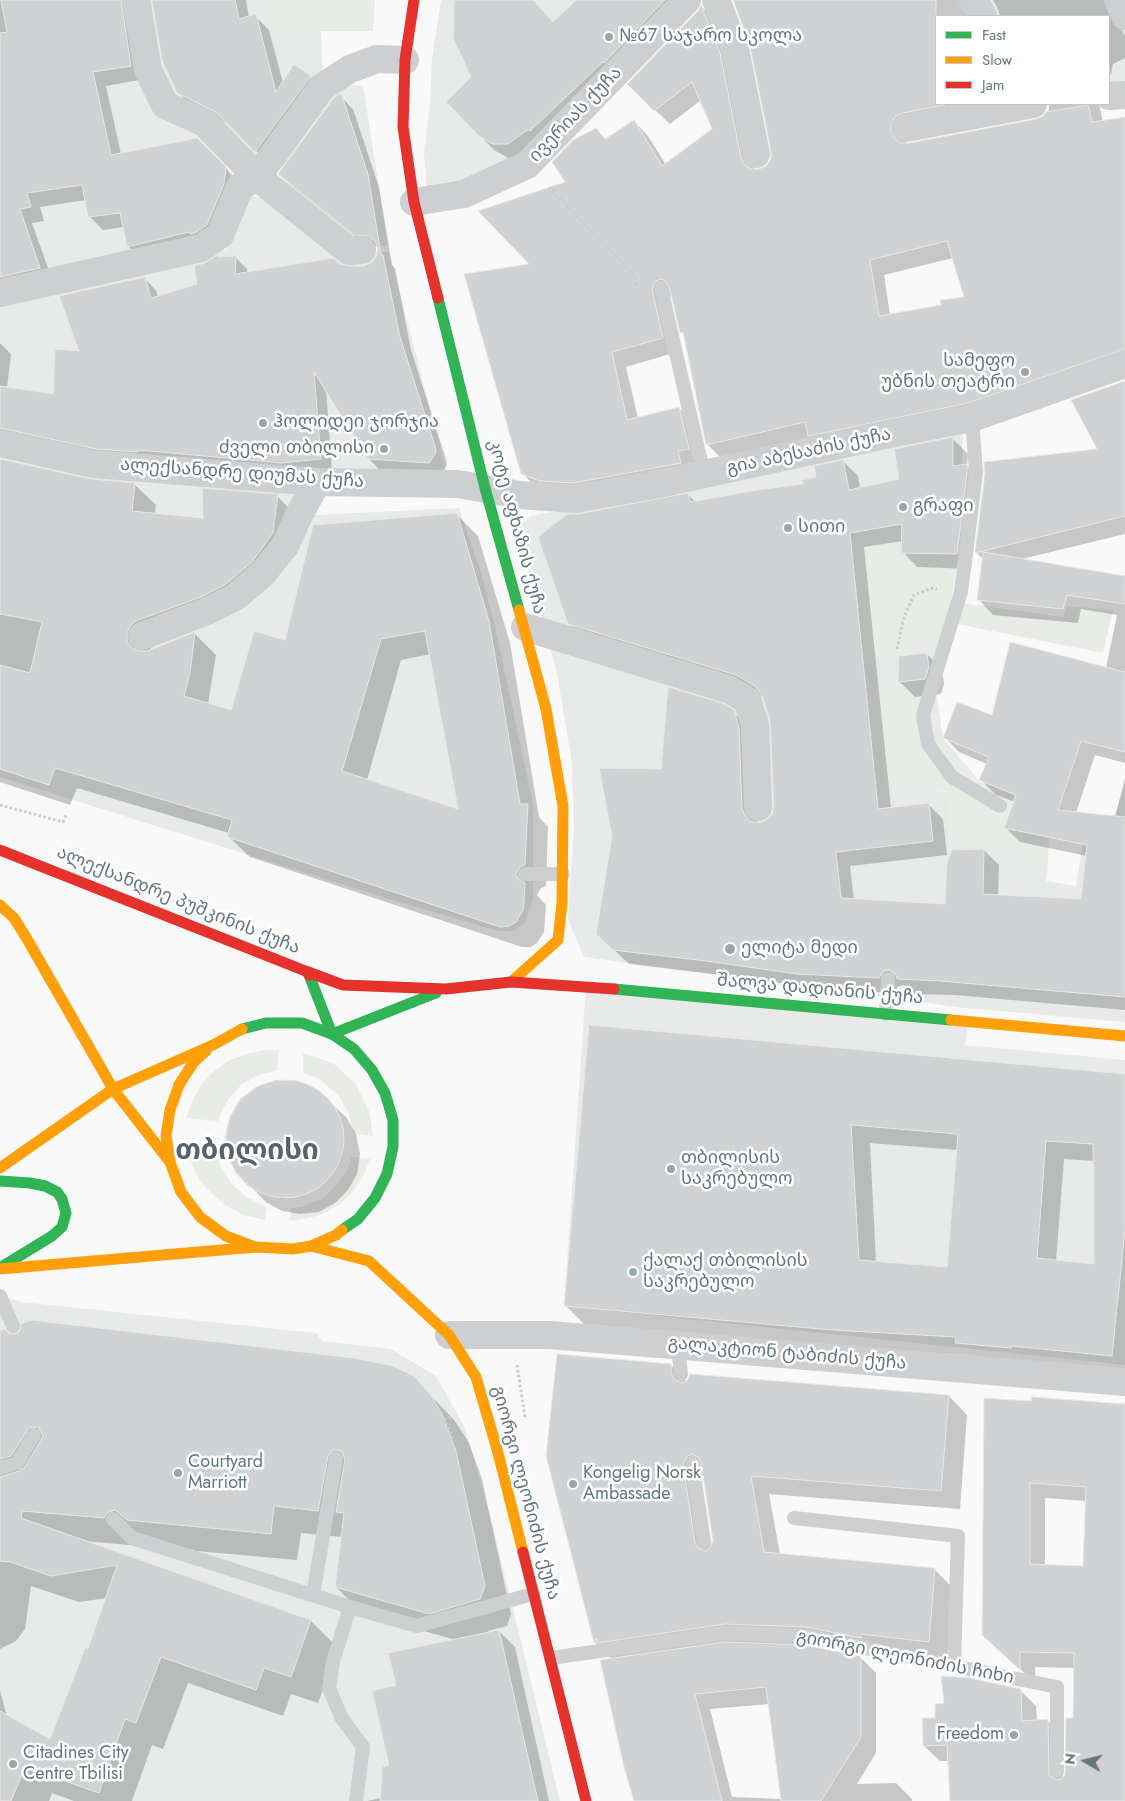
<!DOCTYPE html>
<html>
<head>
<meta charset="utf-8">
<style>
  body { margin:0 }
  #map { position:relative; width:1125px; height:1801px; overflow:hidden; background:#f9f9f9; font-family:Jost,sans-serif }
  canvas { display:block }
  .legend { position:absolute; left:935px; top:15px; width:175px; height:90px; box-sizing:border-box; background:#fff; border:1px solid #c1c8cd; margin:0; padding:6px 9px; list-style:none; font-size:15px; color:#657683 }
  .legend li { display:flex; align-items:center; gap:10px; height:25px }
  .legend b { width:25px; border:1px solid #c1c8cd }
  .north { position:absolute; left:1060px; top:1736px; width:50px; height:50px; -webkit-text-stroke:4px #fff; paint-order:stroke; rotate:278deg; font-size:14px; font-weight:700; line-height:20px; text-align:center; color:#657683 }
  .north::after { content:''; display:block; margin:auto; width:18px; height:22px; background:#657683; clip-path:polygon(50% 0,100% 100%,50% 72%,0 100%) }
</style>
</head>
<body>
<div id="map">
<canvas width="1125" height="1801"></canvas>
<ul class="legend">
<li><b style="height:6px;background:#30b455"></b>Fast</li>
<li><b style="height:6px;background:#ff9f0a"></b>Slow</li>
<li><b style="height:6px;background:#e5322d"></b>Jam</li>
</ul>
<div class="north">N</div>
</div>
<script>
const c = document.querySelector('canvas').getContext('2d');
c.lineJoin = 'round';
function fillPath(path, color) { c.fillStyle = color; c.fill(path, 'evenodd'); }
const poly = rows => new Path2D(rows.map(r => 'M' + r).join(''));
function strokePath(path, color, width, dash) { c.strokeStyle = color; c.lineWidth = width; c.lineCap = dash ? 'butt' : 'round'; c.setLineDash(dash || []); c.stroke(path); }
function write(font, color, halo, rows, align = 'center') {
  c.font = font + ' Jost,"Noto Sans Georgian",sans-serif'; c.lineWidth = 5; c.setLineDash([]); c.textBaseline = 'middle'; c.strokeStyle = halo; c.fillStyle = color; for (const [text, x, y, turn = 0] of rows) {
    c.save(); c.translate(x, y); c.rotate((+turn || 0) * Math.PI / 180); c.textAlign = isNaN(turn) ? turn : align; if (halo) c.strokeText(text, 0, 0); c.fillText(text, 0, 0); c.restore();
  }
}
fillPath(poly([
  [0,0,128,0,141,76,223,151,231,181,224,221,203,238,0,290],
  [146,0,270,0,280,41,321,31,323,75,258,165,239,149,215,106,196,101,172,100,163,88],
  [441,0,680,0,521,153,465,181,427,188,424,153,430,103,432,59],
  [977,0,1111,0,1125,31,1125,87,1109,87,1109,16,988,16],
  [363,85,388,245,352,248,287,191,279,158,336,86],
  [251,195,293,208,346,255,389,252,447,473,320,475,102,456,0,439,0,307,99,277,226,250],
  [963,429,958,559,897,565,852,545,939,644,924,687,851,694,857,739,882,739,885,789,951,792,950,845,985,845,1048,865,1046,881,1076,886,1087,817,1112,824,1125,785,1125,1022,965,1008,584,957,568,919,574,826,572,763,557,673,536,596,515,530,531,516,635,496,657,606,681,603,659,492],
  [0,449,285,484,314,515,459,508,482,576,496,631,533,804,533,900,524,924,513,931,498,931,389,899,0,777],
  [586,987,968,1022,965,1045,1125,1060,1125,1365,564,1306],
  [0,1296,21,1302,316,1333,322,1341,391,1349,436,1376,465,1428,493,1527,560,1801,0,1801]
]), '#e8e9e9');
fillPath(poly([
  [270,0,375,0,373,31,321,31,279,42],
  [896,541,898,565,958,559,948,622,939,644,870,660,852,544],
  [962,603,1063,617,1067,606,1113,610,1103,653,957,624],
  [932,663,943,738,980,782,1016,795,1004,828,1049,837,1048,865,985,845,950,845,951,792,885,789,882,739,857,739,851,694,924,687],
  [265,1050,279,1050,277,1071,266,1073,254,1077,241,1085,230,1097,223,1109,218,1121,186,1118,194,1098,201,1085,212,1073,228,1061,246,1054],
  [303,1053,333,1063,355,1083,369,1111,373,1136,353,1133,349,1114,339,1096,319,1079,303,1073],
  [187,1143,216,1146,220,1164,230,1182,246,1197,267,1207,265,1220,243,1215,222,1203,201,1183,192,1165],
  [351,1157,370,1159,363,1176,353,1192,341,1203,327,1212,310,1218,290,1221,291,1208,302,1207,323,1198,337,1185,348,1169]
]), '#e8ebe6');
fillPath(poly([
  [275,1080,296,1080,314,1087,330,1100,340,1117,344,1137,342,1158,333,1174,319,1187,302,1196,283,1199,265,1195,248,1186,235,1172,228,1155,225,1136,230,1116,240,1099,256,1087],
  [287,1118,298,1124,302,1129,304,1142,298,1154,293,1158,279,1159,267,1151,264,1145,265,1131,274,1121]
]), '#ced6d9');
fillPath(poly([
  [0,0,143,0,145,79,106,86,121,154,211,153,239,182,221,238,141,260,128,246,124,227,103,230,89,216,86,200,40,207,44,221,32,223,53,282,0,300],
  [153,0,246,0,249,17,255,16,269,30,283,83,294,66,310,77,324,91,270,165,231,125,192,107,178,92],
  [455,0,533,0,554,23,578,0,696,0,524,158,508,158,494,150,448,102,473,77],
  [734,0,983,0,972,16,936,16,936,104,1041,104,905,138,905,144,1036,121,1044,117,1049,110,1049,104,1099,104,1103,122,1125,119,1125,367,983,417,722,459,707,444,685,336,681,332,673,295,669,297,677,352,626,367,638,418,679,408,694,423,695,478,538,489,523,474,531,265,567,182,596,130,606,140,634,121,648,136,666,165,713,129,701,100,670,124,643,99,702,7,716,22,734,69,754,170,767,167,772,160,773,151,752,46],
  [953,258,965,298,942,306,890,315,884,275],
  [993,0,1125,0,1118,22,1125,36,1125,58,1113,64,1111,74,1109,75,1109,16,1000,16,997,7],
  [341,97,353,109,379,187,392,265,395,268,411,350,446,459,447,465,441,474,381,471,369,459,326,388,332,471,294,474,0,444,0,343,11,354,7,388,55,396,80,352,144,278,156,290,158,297,198,285,219,258,235,257,247,269,247,273,339,265,349,268,363,267,371,264,377,258,378,247,367,246,292,186,280,174],
  [1125,382,1125,534,1022,559,1125,577,1125,763,1095,755,1076,813,1115,817,1125,778,1125,1010,955,995,913,994,904,985,898,986,894,993,813,988,721,975,629,964,613,949,662,770,733,712,748,727,754,743,757,823,767,822,773,815,775,807,772,724,763,697,752,690,584,638,569,623,578,516,688,495,696,502,804,485,843,461,858,476,860,488,900,480,953,439,968,454,967,466,981,480,981,487,971,569,917,567,903,552,903,541,864,547,891,808,928,804,943,819,947,855,850,866,854,900,946,905,984,850,999,865,998,896,1083,900,1087,856,1020,842,1005,827,1015,802,996,795,981,780,987,764,959,752,944,737,1106,668,1117,615,1081,609,1078,623,993,615,979,600,984,560,976,552,1099,450],
  [0,460,91,481,134,484,156,505,155,514,205,519,277,496,298,517,294,555,273,583,247,605,222,617,151,647,149,651,195,634,216,655,208,704,232,711,286,641,457,515,478,536,510,643,539,817,548,827,546,886,541,888,537,895,546,905,544,932,537,943,531,947,522,947,250,857,228,836,229,833,77,788,70,805,0,782],
  [431,654,460,810,367,780,401,660],
  [927,654,942,670,944,684,941,694,915,697,899,681],
  [590,1027,1125,1075,1125,1374,975,1361,969,1355,851,1348,584,1324,565,1305],
  [870,1143,958,1150,948,1269,876,1263],
  [1064,1159,1094,1161,1095,1265,1056,1261],
  [275,1081,296,1082,314,1088,346,1117,356,1134,360,1154,357,1174,348,1190,335,1203,319,1212,300,1214,282,1211,266,1202,236,1172,229,1155,227,1136,231,1117,241,1100,257,1088],
  [0,1333,11,1336,413,1377,455,1421,469,1443,482,1479,511,1614,507,1626,488,1631,488,1633,499,1631,515,1647,549,1801,367,1801,381,1798,390,1766,397,1686,456,1640,363,1614,336,1587,342,1537,301,1533,297,1560,84,1541,311,1621,338,1648,318,1703,291,1694,283,1716,188,1683,163,1749,152,1745,132,1801,74,1801,52,1793,49,1801,0,1801,0,1690,7,1717,51,1740,88,1650,107,1598,79,1602,31,1586,25,1629,16,1641,0,1649],
  [671,1365,687,1382,949,1396,967,1415,960,1509,769,1494,780,1554,934,1569,953,1588,947,1660,826,1645,806,1645,806,1646,860,1657,876,1673,876,1753,857,1784,896,1783,912,1799,912,1801,635,1801,612,1659,595,1642,548,1456],
  [704,1476,714,1541,711,1548,701,1484],
  [770,1704,782,1799,732,1797,710,1709],
  [986,1399,1125,1405,1125,1801,951,1801,949,1761,940,1761,924,1746,937,1719,1020,1690,1036,1706,1037,1721,1048,1721,1063,1736,1063,1778,1066,1775,1075,1719,1075,1668,1035,1667,1035,1683,1000,1650],
  [1045,1498,1087,1501,1085,1568,1045,1566]
]), '#0003');
const building = poly([
  [1,0,121,0,131,66,93,72,111,155,197,138,226,167,224,184,207,225,195,233,190,234,189,232,127,247,120,213,88,217,82,185,27,193,31,207,20,209,40,268,0,277,0,33,7,32,1,0],
  [152,0,235,0,239,19,256,14,276,92,294,64,311,76,255,152,216,112,177,93,162,60,152,0],
  [454,0,533,0,553,22,576,0,665,0,604,63,603,62,530,131,529,129,508,144,492,144,478,135,446,102,471,77,453,38,454,0],
  [733,0,936,0,936,104,950,104,903,113,896,116,891,123,891,131,895,139,901,143,909,143,1036,119,1043,116,1046,112,1088,105,1092,122,1125,117,1125,349,968,403,808,436,805,422,706,445,683,332,680,333,669,286,664,280,660,279,655,282,652,289,663,338,612,352,627,420,679,407,689,449,678,451,681,463,574,483,540,481,521,474,464,274,529,264,478,211,565,182,552,162,573,140,596,128,605,139,634,120,662,166,712,129,692,82,654,111,627,84,698,11,701,5,720,53,741,158,744,164,751,169,759,169,766,166,771,159,771,151,750,46,733,0],
  [947,241,964,297,940,300,941,305,879,316,870,260,947,241],
  [339,94,342,96,368,174,381,255,383,255,400,337,435,446,436,453,429,463,368,459,314,372,321,459,281,463,138,450,138,452,96,449,0,428,0,386,53,394,55,349,79,351,59,296,145,277,151,298,197,284,194,266,205,263,218,255,218,257,236,256,235,274,333,258,340,264,350,266,363,266,371,263,376,257,378,249,375,241,368,236,354,235,278,174,333,99,339,94],
  [1125,381,1125,516,975,553,985,473,984,462,1097,449,1071,400,1125,381],
  [953,437,953,466,967,464,967,472,957,554,901,553,902,524,850,533,878,809,929,803,933,841,836,852,841,898,945,904,947,862,952,850,984,849,983,894,1081,899,1087,845,1004,828,1016,795,979,780,989,757,943,738,957,702,992,715,1010,642,1125,672,1125,752,1081,741,1058,810,1125,817,1125,997,940,981,897,979,896,975,889,970,884,971,879,978,797,974,706,961,613,950,596,934,612,836,599,768,661,769,668,687,722,703,734,710,739,728,742,808,745,815,750,821,759,823,766,820,772,815,774,807,770,720,762,695,755,686,736,675,568,624,538,537,567,514,578,514,688,493,690,502,763,489,803,484,802,480,816,477,814,466,843,460,849,490,899,479,894,449,953,437],
  [0,459,91,479,135,483,132,511,203,518,202,488,278,494,273,533,252,562,226,584,201,597,136,621,130,626,127,633,127,641,132,648,140,651,148,651,195,632,190,673,184,696,231,710,254,631,285,640,313,525,457,513,489,621,520,804,528,804,525,865,520,867,516,874,518,879,525,883,524,902,523,910,516,922,509,926,500,927,227,837,232,820,55,768,49,785,0,769,0,665,30,673,42,622,0,614,0,459],
  [425,631,458,809,342,771,381,639,425,631],
  [983,552,1125,576,1125,604,1067,595,1063,609,977,600,983,552],
  [927,653,929,667,925,679,898,682,899,656,927,653],
  [589,1025,1125,1074,1125,1230,1112,1356,1011,1346,1011,1348,955,1343,956,1337,832,1330,564,1306,589,1025],
  [851,1125,958,1134,947,1267,859,1260,851,1125],
  [1046,1141,1093,1144,1094,1264,1037,1258,1046,1141],
  '226 1139a59 59 0 1 1 118 0a59 59 0 1 1-118 0Z',
  [31,1320,354,1358,393,1366,414,1376,429,1393,442,1414,456,1451,485,1586,480,1599,429,1614,335,1587,344,1513,336,1512,345,1459,342,1452,338,1450,333,1450,328,1456,318,1511,274,1506,271,1534,127,1520,115,1510,107,1513,104,1518,22,1511,21,1518,311,1620,291,1677,264,1668,256,1690,161,1657,136,1723,125,1719,99,1793,25,1767,11,1801,0,1801,0,1711,50,1739,85,1648,88,1648,117,1565,51,1576,10,1562,0,1561,0,1477,19,1471,24,1468,41,1440,43,1435,38,1427,29,1428,11,1456,0,1459,0,1331,5,1329,8,1333,16,1334,20,1331,21,1324,31,1320],
  [557,1354,671,1364,671,1373,674,1379,681,1383,687,1381,690,1374,949,1395,941,1491,751,1476,764,1552,935,1568,929,1642,861,1634,861,1638,806,1627,725,1624,597,1643,596,1638,594,1643,546,1456,557,1354],
  [691,1454,698,1457,701,1462,713,1541,710,1548,705,1551,698,1548,695,1543,683,1464,686,1457,691,1454],
  [1032,1397,1125,1404,1125,1801,950,1801,947,1745,923,1746,922,1718,935,1718,935,1704,944,1703,941,1676,970,1678,1021,1689,1022,1721,1048,1719,1049,1775,1057,1780,1061,1779,1065,1775,1066,1718,1073,1718,1074,1653,1020,1652,1020,1670,982,1635,984,1398,1031,1401,1032,1397],
  [1030,1483,1086,1487,1083,1566,1030,1564,1030,1483],
  [499,1630,538,1801,380,1801,382,1767,389,1765,372,1691,396,1685,388,1653,499,1630],
  [725,1642,805,1645,861,1656,861,1737,821,1801,781,1801,766,1687,695,1694,722,1801,634,1801,624,1767,600,1660,725,1642]
]);
fillPath(building, '#d0d2d3');
strokePath(building, '#e8e8e8', 1);
strokePath(poly([
  [549,187,633,274,637,286],
  [897,649,904,617,914,595,932,588,937,589],
  [0,805,63,822,66,815],
  [517,1365,525,1418],
  [451,1417,445,1419,454,1442]
]), '#cbcccd', 3, [2.5, 2.5]);
strokePath(poly([
  [661,288,704,475],
  [972,418,976,472,961,592,923,715,928,744,952,777,1000,806],
  [525,874,563,874],
  [886,1014,888,979],
  [0,1296,13,1326],
  [678,1346,681,1374],
  [692,1463,704,1542],
  [0,1468,17,1463,34,1435],
  [794,1518,958,1536,954,1665],
  [113,1519,132,1538,350,1607,417,1626,533,1594],
  [313,1595,336,1458],
  [350,1607,333,1661,329,1688,341,1717,363,1747,356,1801],
  [551,1658,725,1633,806,1636,1057,1687,1057,1771]
]), '#cecfd0', 14);
strokePath(poly([
  [136,0,148,70,165,105,205,123,257,177,349,251,362,250],
  [716,0,735,49,756,154],
  [973,0,983,16],
  [1118,0,1125,16],
  [1109,96,1125,95],
  [906,128,1033,104],
  [414,202,464,194,527,165,687,0],
  [0,293,201,248,220,235,240,187,257,177,322,87,350,69,377,59,405,60],
  [0,443,94,464,317,482,458,484,520,495,575,499,649,486,894,433,972,418,1125,364],
  [525,627,728,689,747,700,755,725,758,807],
  [142,636,207,611,235,597,263,573,285,546,299,515,317,482],
  [449,1335,549,1335,1125,1382]
]), '#cecfd0', 28);
strokePath(poly([
  [438,298,485,488,519,610],
  [309,975,332,1034],
  [614,989,951,1020],
  [242,1029,266,1023,302,1023,332,1034,354,1049,372,1070,385,1093,393,1120,393,1147,387,1174,375,1198,358,1219,342,1230],
  [332,1034,436,993],
  [0,1181,30,1183,45,1186,57,1192,62,1199,66,1213,62,1227,52,1236,3,1266]
]), '#30b455', 11);
strokePath(poly([
  [0,905,14,918,27,939,113,1089,170,1162],
  [511,982,558,940,562,903,563,806,546,709,519,610],
  [951,1020,1125,1036],
  [206,1051,193,1063,179,1085,170,1110,166,1136,170,1162,181,1192,200,1217,226,1236,252,1246],
  [0,1168,113,1089,213,1045,242,1029],
  [311,1246,369,1261,449,1335,476,1377,498,1453,523,1552],
  [0,1269,256,1247,293,1249,311,1246,336,1235,342,1230]
]), '#ff9f0a', 11);
strokePath(poly([
  [414,0,405,60,403,127,414,202,438,298],
  [0,850,308,972,309,975],
  [308,972,343,985,446,989,511,982,614,989],
  [523,1552,586,1801]
]), '#e5322d', 11);
for (const [x, y, r, color] of [
  [609,37,5,"#99a4ac"],
  [1025,372,5,"#99a4ac"],
  [263,423,5,"#99a4ac"],
  [384,449,5,"#99a4ac"],
  [903,507,5,"#99a4ac"],
  [788,528,5,"#99a4ac"],
  [730,949,6,"#99a4ac"],
  [671,1169,5,"#99a4ac"],
  [633,1272,5,"#99a4ac"],
  [178,1473,5,"#99a4ac"],
  [573,1484,5,"#99a4ac"],
  [1014,1735,5,"#99a4ac"],
  [13,1764,5,"#99a4ac"]
]) { const dot = new Path2D(); dot.arc(x, y, r, 0, 2 * Math.PI); c.fillStyle = color; c.fill(dot); strokePath(dot, '#fff', 2); }
write('18px', '#657683', '#fff', [
  ["№67 საჯარო სკოლა",619,37],
  ["სამეფო",1015,362,"right"],
  ["უბნის თეატრი",1015,383,"right"],
  ["ჰოლიდეი ჯორჯია",273,423],
  ["ძველი თბილისი",374,449,"right"],
  ["გრაფი",913,507],
  ["სითი",798,528],
  ["ელიტა მედი",741,949],
  ["თბილისის",681,1159],
  ["საკრებულო",681,1180],
  ["ქალაქ თბილისის",643,1262],
  ["საკრებულო",643,1283],
  ["Courtyard",188,1463],
  ["Marriott",188,1484],
  ["Kongelig Norsk",583,1474],
  ["Ambassade",583,1495],
  ["Freedom",1004,1735,"right"],
  ["Citadines City",23,1754],
  ["Centre Tbilisi",23,1775]
], 'left');
write('18px', '#657683', '#fff', [
  ["ივერიას ქუჩა",576,115,-46],
  ["გია აბესაძის ქუჩა",809,452,-12],
  ["ალექსანდრე დიუმას ქუჩა",242,474,4],
  ["კოტე აფხაზის ქუჩა",516,527,75],
  ["ალექსანდრე პუშკინის ქუჩა",178,901,22],
  ["შალვა დადიანის ქუჩა",820,990,5],
  ["გალაკტიონ ტაბიძის ქუჩა",787,1354,5],
  ["გიორგი ლეონიძის ქუჩა",525,1493,75],
  ["გიორგი ლეონიძის ჩიხი",905,1658,11]
]);
write('bold 28px', '#57646e', '#fff', [
  ["თბილისი",247,1152]
]);
</script>
</body>
</html>
